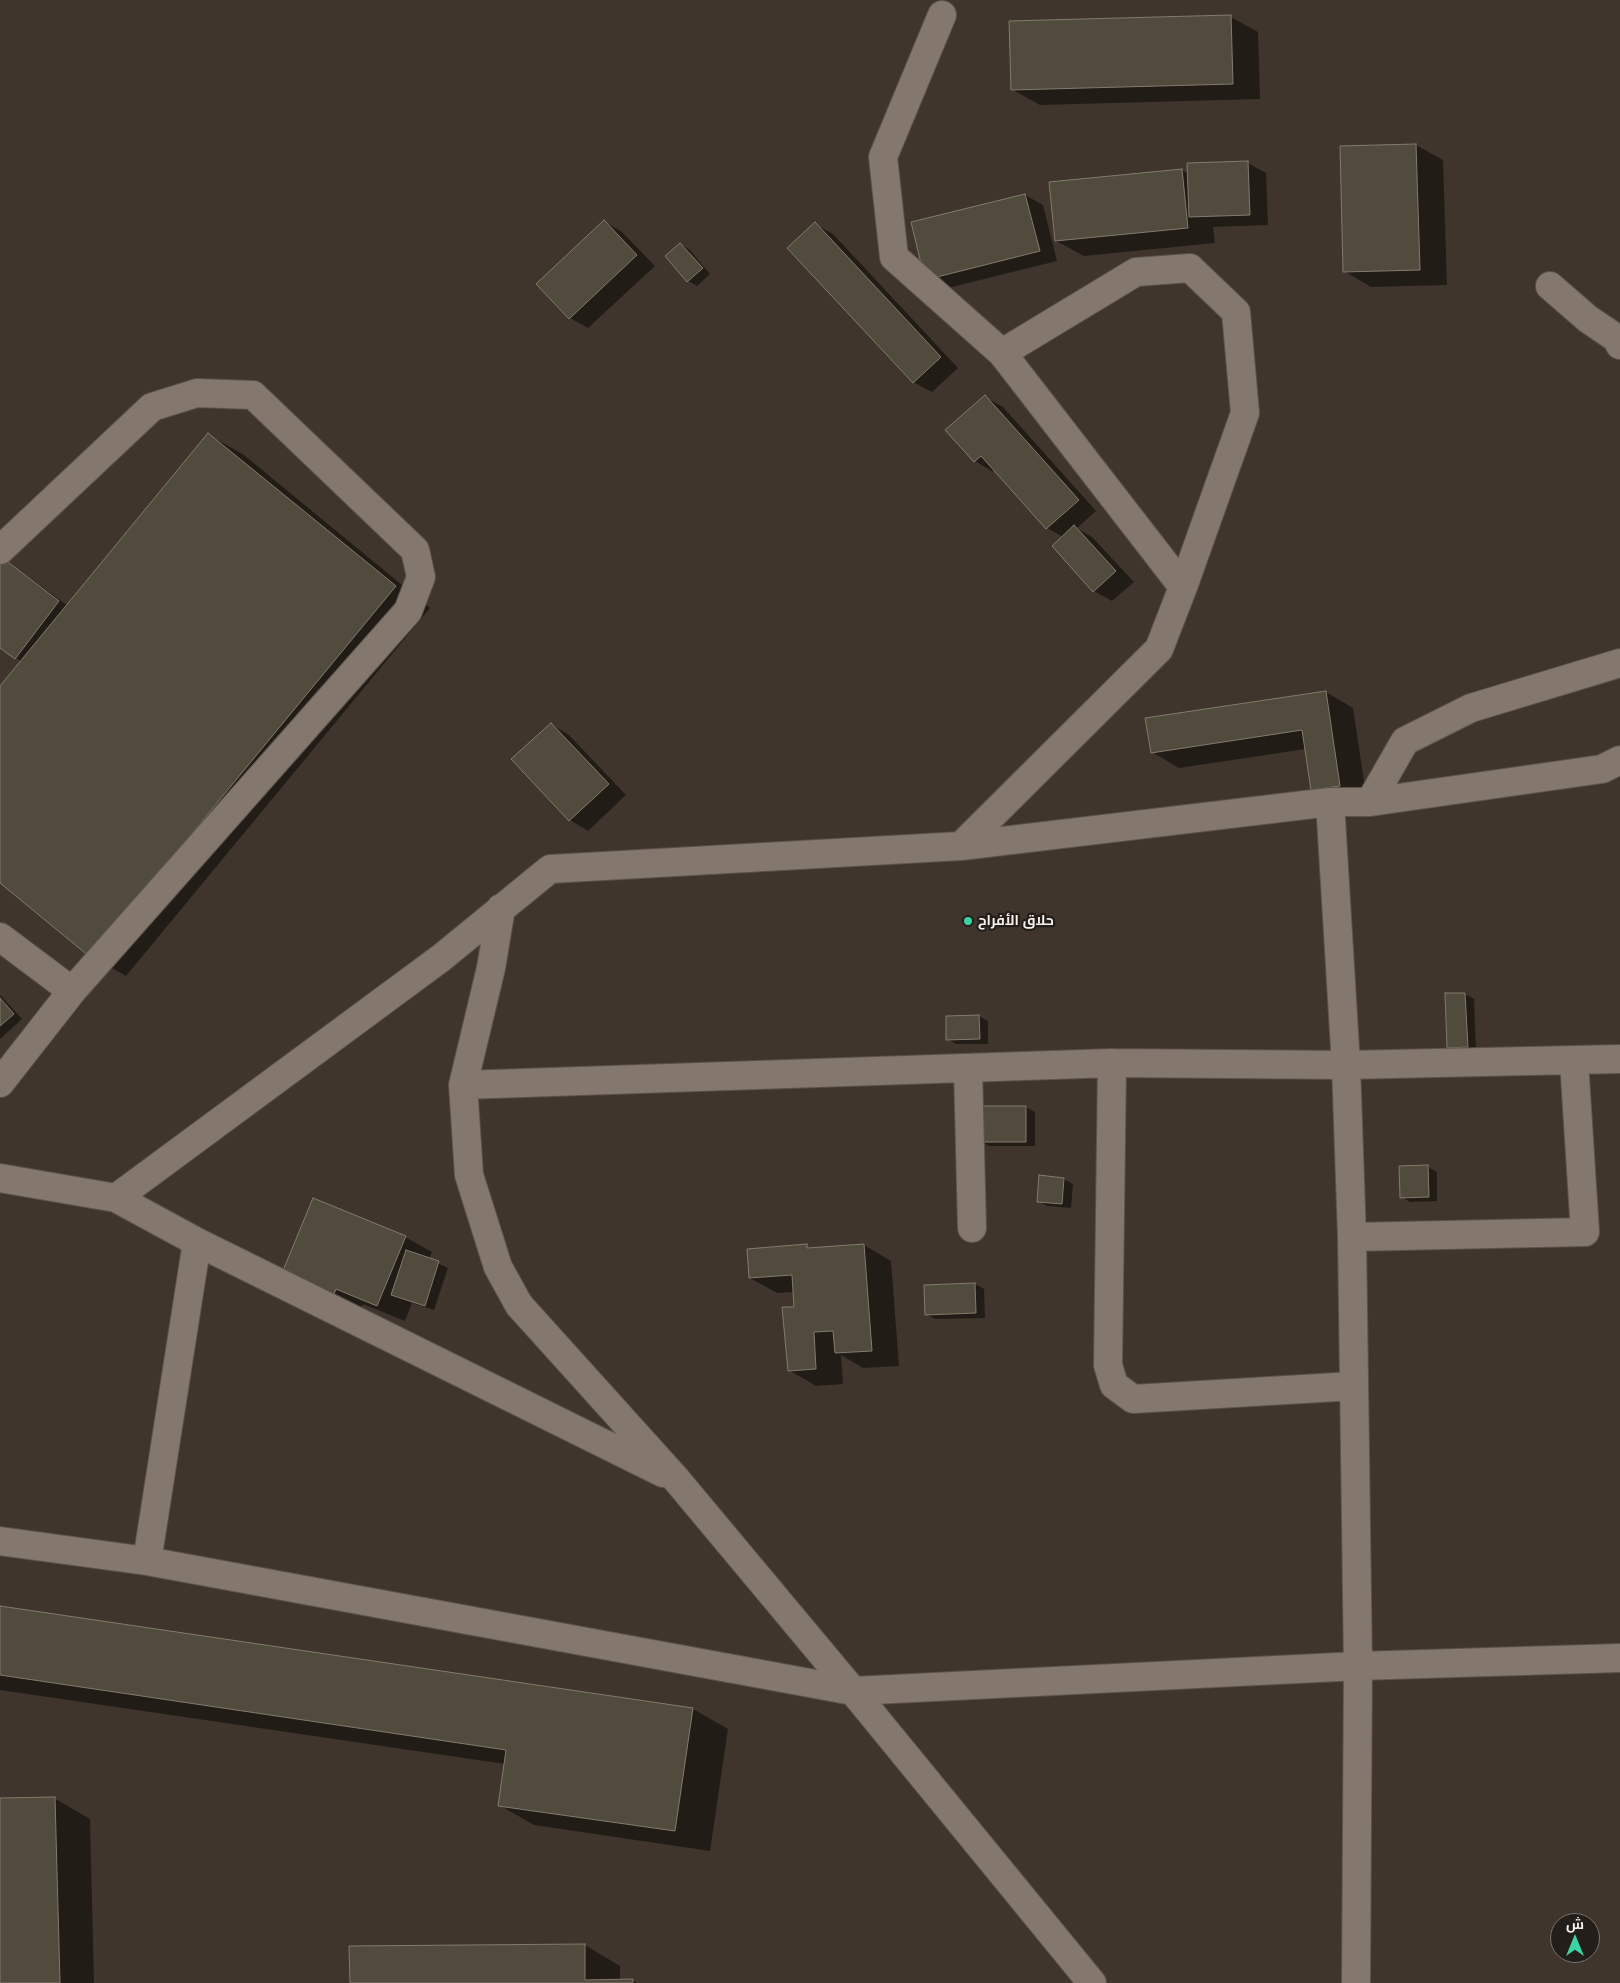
<!DOCTYPE html>
<html>
<head>
<meta charset="utf-8">
<style>
  body { margin:0 }
  #map { position:relative; width:1620px; height:1983px; overflow:hidden; background:#40352c; font-family:Montserrat,Cairo,sans-serif }
  canvas { display:block }
  .north { position:absolute; left:1550px; top:1913px; width:50px; height:50px; box-sizing:border-box; background:#231e1a; border:1px solid #78726e; border-radius:50%; rotate:0deg; font-size:14px; font-weight:700; line-height:20px; text-align:center; color:#f7f0eb }
  .north::after { content:''; display:block; margin:auto; width:18px; height:22px; background:#3cd4a4; clip-path:polygon(50% 0,100% 100%,50% 72%,0 100%) }
</style>
</head>
<body>
<div id="map">
<canvas width="1620" height="1983"></canvas>
<div class="north">ش</div>
</div>
<script>
const c = document.querySelector('canvas').getContext('2d');
c.lineJoin = 'round';
function fillPath(path, color) { c.fillStyle = color; c.fill(path, 'evenodd'); }
const poly = rows => new Path2D(rows.map(r => 'M' + r).join(''));
function strokePath(path, color, width, dash) { c.strokeStyle = color; c.lineWidth = width; c.lineCap = dash ? 'butt' : 'round'; c.setLineDash(dash || []); c.stroke(path); }
function write(font, color, halo, rows, align = 'center') {
  c.font = font + ' Montserrat,Cairo,sans-serif'; c.lineWidth = 4.5; c.setLineDash([]); c.textBaseline = 'middle'; c.strokeStyle = halo; c.fillStyle = color; for (const [text, x, y, turn = 0] of rows) {
    c.save(); c.translate(x, y); c.rotate((+turn || 0) * Math.PI / 180); c.textAlign = isNaN(turn) ? turn : align; if (halo) c.strokeText(text, 0, 0); c.fillText(text, 0, 0); c.restore();
  }
}
fillPath(poly([
  [1231,17,1258,32,1260,99,1040,105,1013,90],
  [1416,145,1443,160,1447,285,1371,287,1344,271,1341,147],
  [1248,163,1266,173,1268,225,1213,227,1215,243,1084,256,1056,241,1182,170,1189,174],
  [1025,195,1043,205,1057,261,944,289,926,279],
  [604,221,622,232,655,266,588,328,570,318],
  [815,224,833,234,958,368,932,392,913,382],
  [680,244,689,249,710,274,697,286,688,281],
  [985,397,1003,407,1096,511,1077,528,1092,537,1134,582,1112,601,1094,591,1063,537,1047,528,995,470,993,472,975,461,947,430],
  [209,435,244,455,430,608,126,976,91,956,0,882,0,688,22,662,0,647,0,556,68,606],
  [1326,692,1353,708,1367,801,1339,805,1312,789,1306,749,1179,768,1152,752],
  [551,724,569,735,626,795,588,831,570,820],
  [1465,994,1474,999,1476,1052,1457,1053,1448,1048],
  [0,995,22,1019,0,1039],
  [979,1016,988,1021,988,1044,956,1044,948,1039],
  [1026,1107,1035,1112,1035,1146,989,1146,980,1141],
  [1428,1167,1437,1172,1437,1201,1410,1202,1402,1197],
  [1040,1177,1064,1179,1073,1184,1071,1208,1047,1206,1038,1201],
  [405,1237,432,1252,429,1259,448,1268,434,1310,412,1303,405,1321,363,1304,361,1308,310,1288],
  [864,1245,891,1261,899,1366,863,1368,841,1355,843,1384,816,1386,789,1370,796,1308,794,1292,777,1293,750,1278,806,1246,813,1249],
  [975,1284,984,1289,985,1318,935,1319,926,1314,925,1286],
  [0,1607,693,1709,728,1729,710,1851,534,1825,499,1805,505,1764,0,1690],
  [54,1798,90,1819,94,1983,0,1983,0,1800],
  [585,1945,620,1966,620,1980,633,1980,637,1983,351,1983]
]), '#0007');
const building = poly([
  [1231,15,1233,84,1011,90,1009,21,1231,15],
  [1416,144,1420,270,1343,272,1340,146,1416,144],
  [1248,161,1250,215,1189,217,1187,163,1248,161],
  [1182,169,1188,228,1055,241,1049,182,1182,169],
  [1025,194,1040,251,925,280,911,222,1025,194],
  [604,220,637,255,569,319,536,284,604,220],
  [815,222,941,357,913,383,787,248,815,222],
  [680,243,703,268,687,282,665,256,680,243],
  [985,395,1079,500,1046,529,981,456,974,462,945,430,985,395],
  [208,433,396,586,90,957,0,883,0,686,208,433],
  [1074,525,1116,571,1093,592,1052,546,1074,525],
  [0,556,59,601,15,659,0,648,0,556],
  [1326,691,1340,786,1311,790,1302,730,1151,753,1145,718,1326,691],
  [551,723,609,784,569,821,511,759,551,723],
  [1445,993,1465,993,1468,1047,1447,1048,1445,993],
  [0,998,14,1014,0,1026,0,998],
  [979,1015,980,1039,946,1040,946,1016,979,1015],
  [979,1106,1026,1106,1026,1142,979,1142,979,1106],
  [1428,1165,1429,1197,1400,1198,1399,1166,1428,1165],
  [1039,1175,1064,1178,1062,1204,1037,1202,1039,1175],
  [313,1198,406,1236,377,1306,336,1289,334,1294,282,1273,313,1198],
  [807,1244,807,1248,864,1244,872,1351,835,1353,833,1331,814,1332,816,1369,788,1371,782,1307,794,1307,792,1275,749,1278,747,1249,807,1244],
  [406,1250,439,1261,425,1306,391,1295,406,1250],
  [975,1283,976,1313,925,1315,924,1285,975,1283],
  [0,1606,693,1708,675,1831,498,1806,506,1750,0,1675,0,1606],
  [55,1797,60,1983,0,1983,0,1798,55,1797],
  [585,1944,585,1980,633,1979,633,1983,350,1983,349,1946,585,1944]
]);
fillPath(building, '#514b3e');
strokePath(building, '#827b6d', 1);
const minor = poly([
  [942,15,883,157,894,257,1002,353,1183,587,1159,649,961,846],
  [1550,286,1588,319,1616,338,1620,345],
  [1002,353,1136,272,1190,268,1236,312,1245,413,1183,587],
  [0,550,152,407,197,393,253,395,415,550,421,577,408,611,72,991,0,937],
  [1330,802,1346,1065,1352,1237,1358,1666,1356,1983],
  [1370,802,1405,741,1471,708,1620,663],
  [501,908,491,968,463,1085,469,1175,498,1267,519,1305,676,1479,853,1691,1092,1983],
  [1112,1063,1108,1365,1114,1385,1133,1399,1354,1386],
  [968,1068,972,1228],
  [0,1083,72,991],
  [463,1085,1112,1063,1346,1065,1620,1059],
  [0,1178,116,1198,197,1242,663,1473],
  [116,1198,441,958,550,869,961,846,1330,802,1370,802,1602,769,1620,760],
  [1352,1237,1585,1232,1574,1061],
  [0,1541,147,1561,853,1691,1358,1666,1620,1658],
  [147,1561,197,1242]
]);
strokePath(minor, '#5c534c', 30);
strokePath(minor, '#84786e', 28);
for (const [x, y, r, color] of [
  [968,921,5,"#3cd4a4"]
]) { const dot = new Path2D(); dot.arc(x, y, r, 0, 2 * Math.PI); c.fillStyle = color; c.fill(dot); strokePath(dot, '#231e1a', 2); }
write('bold 14px', '#f7f0eb', '#231e1a', [
  ["حلاق الأفراح",978,921]
], 'left');
</script>
</body>
</html>
